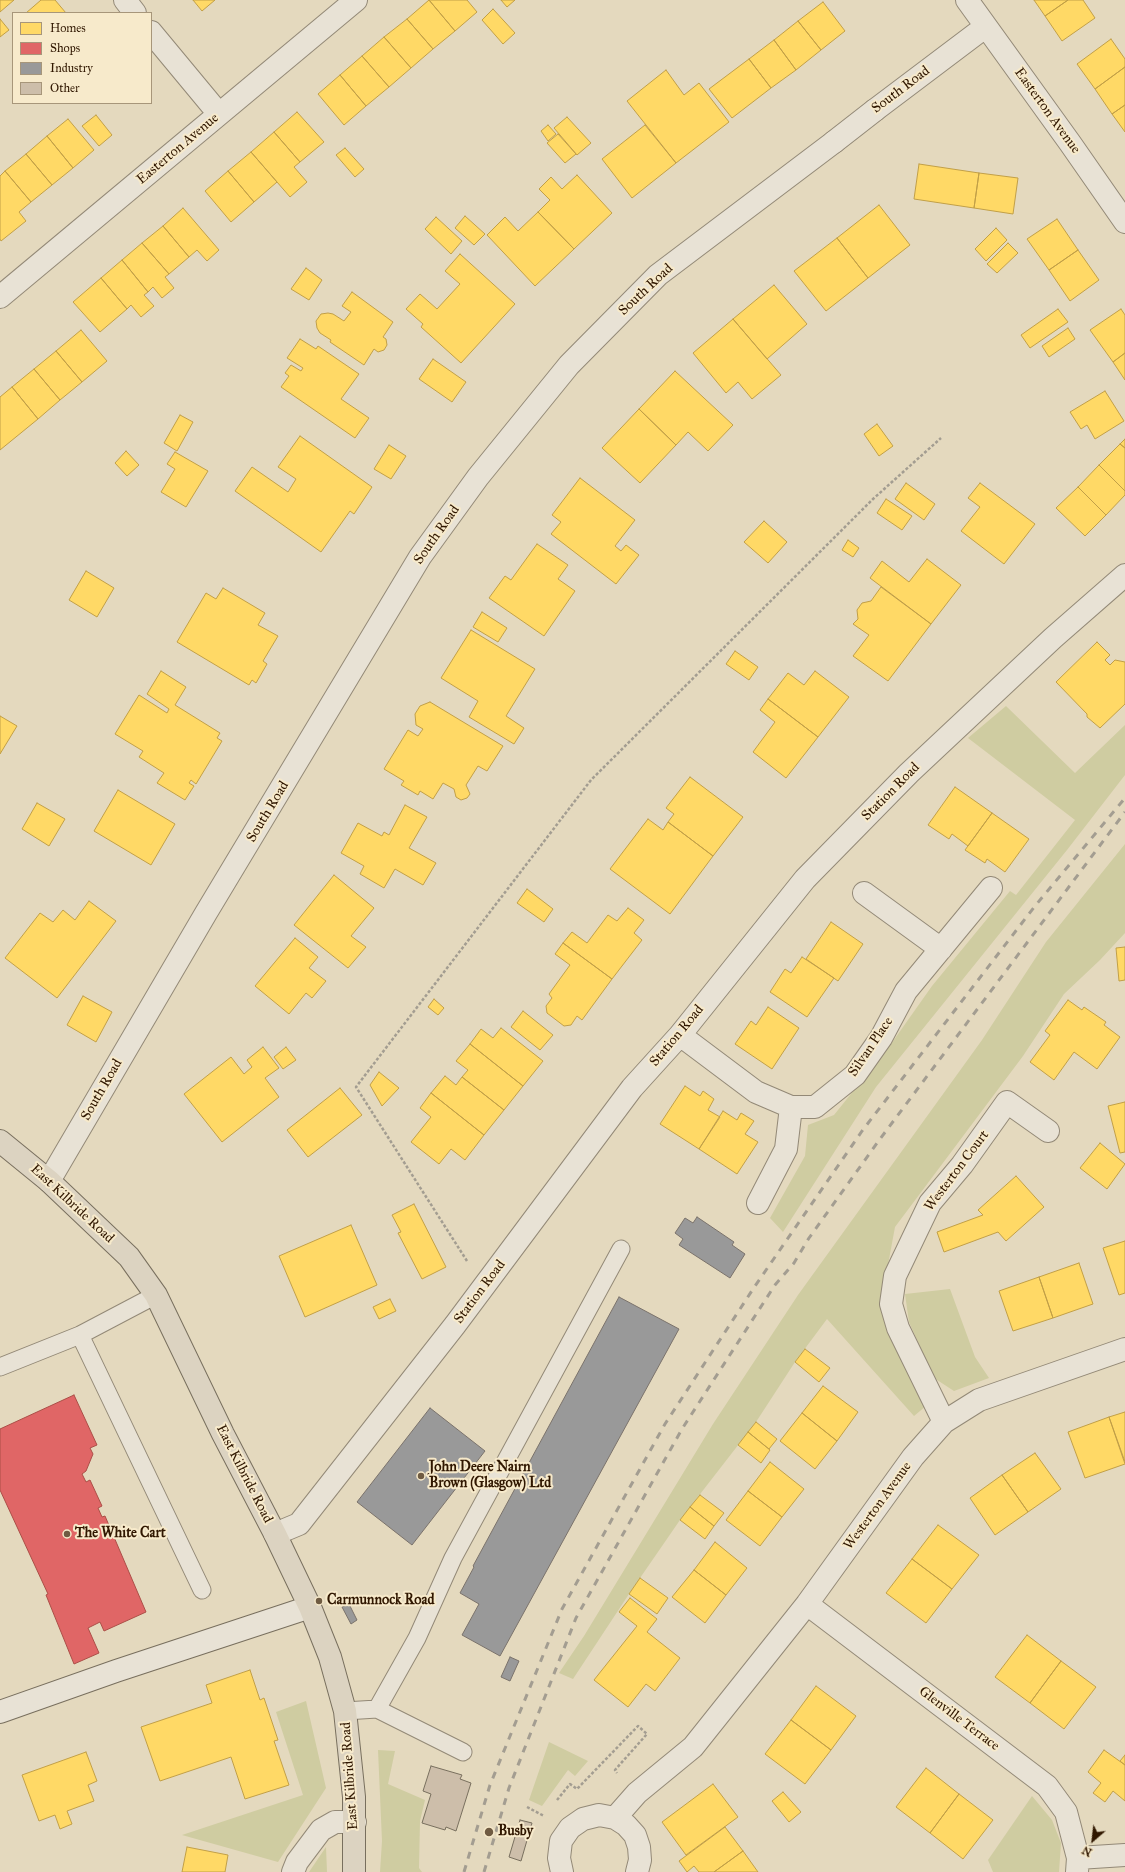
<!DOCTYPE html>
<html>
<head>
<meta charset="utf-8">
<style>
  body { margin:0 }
  #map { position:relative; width:1125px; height:1872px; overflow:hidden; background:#e4d9be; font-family:"IM FELL Great Primer",serif }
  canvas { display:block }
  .legend { position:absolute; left:12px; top:12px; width:140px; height:92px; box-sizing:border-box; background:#f7eacb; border:1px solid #a7967a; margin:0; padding:5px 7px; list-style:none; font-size:12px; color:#301700 }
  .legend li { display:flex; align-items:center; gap:8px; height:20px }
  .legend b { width:20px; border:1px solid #a7967a }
  .north { position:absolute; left:1073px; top:1820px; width:40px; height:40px; -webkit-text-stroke:3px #f7eacb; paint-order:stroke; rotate:208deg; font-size:11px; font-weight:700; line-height:16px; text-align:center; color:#301700 }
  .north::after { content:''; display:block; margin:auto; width:14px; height:18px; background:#301700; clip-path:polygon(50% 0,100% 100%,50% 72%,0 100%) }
</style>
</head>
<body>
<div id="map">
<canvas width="1125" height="1872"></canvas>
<ul class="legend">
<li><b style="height:11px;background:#ffd966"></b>Homes</li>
<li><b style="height:11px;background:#e06666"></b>Shops</li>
<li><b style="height:11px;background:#999"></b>Industry</li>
<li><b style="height:11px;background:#cdbeaa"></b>Other</li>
</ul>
<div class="north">N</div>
</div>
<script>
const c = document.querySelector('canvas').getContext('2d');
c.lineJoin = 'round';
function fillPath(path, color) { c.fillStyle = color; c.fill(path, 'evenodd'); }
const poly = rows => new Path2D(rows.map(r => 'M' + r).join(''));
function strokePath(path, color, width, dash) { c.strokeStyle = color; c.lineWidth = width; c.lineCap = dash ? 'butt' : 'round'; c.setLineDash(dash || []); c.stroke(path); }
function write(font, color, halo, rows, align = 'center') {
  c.font = font + ' "IM FELL Great Primer",serif'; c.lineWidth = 4; c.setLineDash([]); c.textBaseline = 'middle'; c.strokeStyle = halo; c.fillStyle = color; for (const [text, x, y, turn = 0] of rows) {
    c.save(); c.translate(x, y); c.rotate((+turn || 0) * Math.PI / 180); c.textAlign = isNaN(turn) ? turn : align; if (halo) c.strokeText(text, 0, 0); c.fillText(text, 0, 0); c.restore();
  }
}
fillPath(poly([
  [1006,706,1075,773,1125,725,1125,775,1067,850,876,1087,783,1232,770,1218,805,1156,808,1125,834,1115,891,1044,932,986,1010,891,1016,895,1075,820,968,738],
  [1125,844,1125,933,1100,960,1064,994,1023,1056,895,1227,885,1281,926,1406,914,1416,827,1319,795,1362,756,1422,680,1520,629,1594,573,1679,559,1673,584,1636,713,1424,798,1295,982,1040,1046,942],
  [950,1289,975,1357,989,1378,954,1391,934,1378,909,1322,905,1294],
  [306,1701,326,1788,278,1862,182,1835,303,1795,276,1712],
  [549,1742,588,1761,575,1776,568,1770,542,1806,529,1800],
  [378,1750,395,1751,388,1784,425,1800,420,1821,419,1868,422,1872,380,1872,382,1841],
  [1032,1796,1052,1820,1061,1843,1059,1872,993,1872,988,1860],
  [326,1847,327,1872,309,1872]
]), '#cfcca1');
const homes = poly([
  [0,0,14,0,0,12,0,0],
  [41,0,55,0,66,13,26,13,41,0],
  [193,0,215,0,202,11,193,0],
  [429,0,467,0,477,12,455,31,429,0],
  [429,0,455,31,433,49,407,19,429,0],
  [501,0,515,0,507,7,501,0],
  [1034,0,1068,0,1045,16,1034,0],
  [1068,0,1083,0,1095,18,1062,41,1045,16,1068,0],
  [823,2,845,31,821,50,798,21,823,2],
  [493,9,515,33,503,44,482,20,493,9],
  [0,19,9,30,0,37,0,19],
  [407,19,433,49,411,68,384,37,407,19],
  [798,21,821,50,796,70,774,40,798,21],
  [384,37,411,68,389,87,362,56,384,37],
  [1111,39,1125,59,1125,67,1095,89,1077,64,1111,39],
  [774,40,796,70,771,88,749,59,774,40],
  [362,56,389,87,366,106,340,75,362,56],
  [749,59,771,88,732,118,709,89,749,59],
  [1125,67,1125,105,1112,114,1095,89,1125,67],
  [666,70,684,95,699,83,729,122,676,163,627,101,666,70],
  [340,75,366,106,344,125,318,94,340,75],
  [1125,105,1125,132,1112,114,1125,105],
  [297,112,324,142,300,162,274,132,297,112],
  [96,115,112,135,99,146,82,126,96,115],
  [567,117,591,143,577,155,554,128,567,117],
  [68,119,94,150,73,168,47,136,68,119],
  [548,125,556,134,548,141,541,131,548,125],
  [645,125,676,163,632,198,602,159,645,125],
  [274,132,300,162,294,167,307,182,290,197,251,152,274,132],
  [558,134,576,154,565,163,547,143,558,134],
  [47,136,73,168,52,185,26,154,47,136],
  [345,148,364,169,355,177,336,155,345,148],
  [251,152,277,182,254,202,228,171,251,152],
  [26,154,52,185,31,202,5,171,26,154],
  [919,164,979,173,974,208,914,199,919,164],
  [5,171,31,202,19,212,26,221,1,241,0,239,0,176,5,171],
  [228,171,254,202,231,222,205,191,228,171],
  [979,173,1018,178,1013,214,974,208,979,173],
  [577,175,612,213,574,249,538,212,550,200,539,189,551,177,562,189,577,175],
  [879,205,910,245,868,278,837,238,879,205],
  [183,208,219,250,207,261,197,250,189,257,163,226,183,208],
  [538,212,574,249,535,286,487,235,505,217,518,231,538,212],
  [465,216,485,234,474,245,455,228,465,216],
  [436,217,462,241,451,254,425,229,436,217],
  [1057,219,1078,250,1049,270,1027,239,1057,219],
  [163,226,189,257,169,274,142,243,163,226],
  [996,228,1007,240,986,261,975,249,996,228],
  [837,238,868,278,826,311,794,271,837,238],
  [142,243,169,274,165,277,174,288,162,298,153,287,148,292,122,260,142,243],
  [1008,243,1018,253,997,273,987,264,1008,243],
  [1078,250,1099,280,1070,301,1049,270,1078,250],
  [460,254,515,304,461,363,421,327,423,324,406,309,420,294,437,309,460,284,445,271,460,254],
  [122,260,148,292,144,295,154,306,141,317,131,305,127,309,101,278,122,260],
  [306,268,322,280,309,300,291,289,306,268],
  [101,278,127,309,100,332,73,302,101,278],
  [774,285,807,324,767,359,733,319,774,285],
  [352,292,393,322,383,337,386,339,387,345,384,350,378,352,374,349,364,365,330,342,331,340,320,333,317,328,316,321,321,314,328,313,333,314,344,321,351,312,342,306,352,292],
  [1058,309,1068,322,1030,348,1021,335,1058,309],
  [1121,309,1125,315,1125,353,1113,362,1090,330,1121,309],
  [733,319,781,375,752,399,738,382,726,393,693,353,733,319],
  [1068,328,1075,339,1049,357,1042,346,1068,328],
  [81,330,107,361,82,382,56,351,81,330],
  [300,339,316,349,318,346,359,374,341,399,369,418,355,438,281,387,289,376,285,373,291,365,301,371,303,368,287,358,300,339],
  [56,351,82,382,60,400,34,369,56,351],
  [1125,353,1125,380,1113,362,1125,353],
  [433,359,466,382,452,402,419,379,433,359],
  [34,369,60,400,38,419,12,387,34,369],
  [675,371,733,425,708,451,688,432,676,445,639,409,675,371],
  [12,387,38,419,0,450,0,397,12,387],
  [1105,391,1124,421,1095,439,1087,425,1081,429,1070,412,1105,391],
  [639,409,676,445,640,483,602,448,639,409],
  [180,415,193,422,177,451,164,443,180,415],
  [877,424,893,446,879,456,864,434,877,424],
  [300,436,372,487,354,514,350,511,321,552,235,491,252,467,288,492,296,479,278,467,300,436],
  [1125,439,1125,448,1120,444,1125,439],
  [1120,444,1125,448,1125,491,1099,465,1120,444],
  [389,445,406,456,391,479,374,469,389,445],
  [126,451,139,465,127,476,115,463,126,451],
  [175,452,208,471,186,507,161,492,175,469,167,464,175,452],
  [1099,465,1125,491,1125,495,1106,515,1078,487,1099,465],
  [580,478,635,520,615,546,621,551,626,545,639,555,616,584,551,534,561,522,552,515,580,478],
  [906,483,935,504,924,520,895,499,906,483],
  [980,483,1035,524,1004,564,961,531,980,507,968,498,980,483],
  [1078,487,1106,515,1085,536,1056,508,1078,487],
  [886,499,912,516,902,530,877,513,886,499],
  [764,521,787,542,768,563,744,542,764,521],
  [848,540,859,548,853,557,842,550,848,540],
  [537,544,568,565,558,579,575,591,544,636,489,598,505,576,511,580,537,544],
  [927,559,961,585,931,624,870,578,882,561,909,582,927,559],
  [86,571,114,588,97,617,69,600,86,571],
  [881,587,931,624,888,681,853,656,869,635,853,624,858,619,857,610,862,603,871,601,881,587],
  [223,588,265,613,258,625,278,636,263,661,267,664,256,683,252,680,249,685,177,642,206,593,216,599,223,588],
  [482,612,507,628,498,642,473,627,482,612],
  [471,630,535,669,506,716,524,728,514,744,469,717,478,701,441,678,471,630],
  [1097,642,1110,655,1105,660,1110,665,1115,660,1125,662,1125,704,1100,728,1087,717,1087,714,1056,682,1097,642],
  [735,651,758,667,749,680,726,664,735,651],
  [161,671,186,687,175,705,220,733,217,738,222,741,196,784,191,780,189,783,194,786,185,800,157,783,164,773,139,757,143,751,115,734,139,695,167,713,169,709,147,694,161,671],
  [815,671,849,697,818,737,768,699,788,673,804,685,815,671],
  [768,699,818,737,786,778,753,752,775,722,760,710,768,699],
  [430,702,503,746,487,771,478,766,466,785,470,794,467,798,461,800,456,797,454,789,443,783,433,799,420,791,418,795,401,785,404,781,384,769,408,730,418,736,423,729,416,725,415,714,420,706,430,702],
  [0,716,17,726,0,754,0,716],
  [690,777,743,817,713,856,668,822,674,814,666,808,690,777],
  [955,787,992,813,968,846,952,834,949,839,928,825,955,787],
  [118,790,175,824,151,865,94,831,118,790],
  [37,803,65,819,49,846,22,829,37,803],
  [405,805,427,817,409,848,436,863,423,885,395,869,384,888,360,874,364,866,341,853,358,823,382,836,384,832,389,835,405,805],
  [992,813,1029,839,1005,872,987,859,985,863,965,850,992,813],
  [648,819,663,830,668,822,713,856,670,914,610,869,648,819],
  [334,875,374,908,351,936,366,947,348,968,294,925,334,875],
  [527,889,553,909,544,922,517,903,527,889],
  [89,901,116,921,57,998,5,958,40,913,53,922,63,910,75,920,89,901],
  [628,908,644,920,634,933,642,940,612,979,563,943,572,932,587,943,608,915,617,921,628,908],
  [831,922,863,944,838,981,806,959,831,922],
  [295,938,318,957,309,968,326,981,312,998,306,993,289,1014,255,986,295,938],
  [563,943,612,979,582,1020,577,1016,571,1025,564,1026,547,1013,546,1006,552,998,549,994,570,965,555,954,563,943],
  [1125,947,1125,980,1119,981,1116,948,1125,947],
  [802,957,834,978,807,1017,770,992,785,969,791,973,802,957],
  [83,996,112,1012,96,1042,67,1025,83,996],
  [434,999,444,1008,438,1015,428,1007,434,999],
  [1068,1000,1082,1010,1084,1007,1106,1022,1104,1025,1120,1037,1097,1069,1074,1052,1054,1080,1030,1062,1050,1035,1045,1031,1068,1000],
  [768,1007,799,1028,772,1069,735,1044,751,1021,756,1025,768,1007],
  [523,1011,553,1035,540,1050,511,1027,523,1011],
  [501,1028,543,1061,523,1086,470,1044,481,1029,493,1038,501,1028],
  [470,1044,523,1086,504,1110,462,1077,468,1070,456,1061,470,1044],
  [263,1047,279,1068,265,1078,279,1097,222,1142,184,1094,231,1057,244,1074,252,1067,247,1060,263,1047],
  [286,1047,296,1060,283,1069,274,1057,286,1047],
  [379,1072,399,1088,382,1106,370,1085,379,1072],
  [445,1076,456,1085,462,1077,504,1110,484,1135,431,1093,445,1076],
  [685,1086,700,1096,703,1091,714,1099,708,1110,720,1117,699,1149,660,1124,685,1086],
  [340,1088,362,1115,308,1157,287,1130,340,1088],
  [431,1093,484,1135,465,1160,451,1149,439,1164,411,1142,431,1117,420,1108,431,1093],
  [1125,1102,1125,1152,1120,1153,1108,1106,1125,1102],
  [723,1111,737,1120,741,1113,754,1121,745,1134,758,1142,737,1174,699,1149,723,1111],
  [1100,1143,1125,1164,1107,1189,1080,1168,1100,1143],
  [1016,1176,1044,1207,1006,1241,998,1232,944,1252,937,1232,983,1215,978,1210,1016,1176],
  [414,1204,446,1267,422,1279,398,1233,401,1232,392,1215,414,1204],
  [351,1225,377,1285,305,1317,279,1256,351,1225],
  [1125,1241,1125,1293,1119,1295,1103,1248,1125,1241],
  [1079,1263,1093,1304,1053,1318,1039,1277,1079,1263],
  [1039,1277,1053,1318,1013,1331,999,1291,1039,1277],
  [390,1299,396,1311,379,1319,373,1307,390,1299],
  [805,1349,830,1368,819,1382,795,1362,805,1349],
  [823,1386,858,1412,837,1441,802,1413,823,1386],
  [1125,1412,1125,1462,1109,1417,1125,1412],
  [802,1413,837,1441,815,1469,780,1441,802,1413],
  [1109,1417,1125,1464,1085,1478,1068,1432,1109,1417],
  [756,1422,777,1439,769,1449,748,1432,756,1422],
  [748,1432,770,1450,761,1463,738,1445,748,1432],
  [1035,1453,1061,1489,1028,1512,1002,1475,1035,1453],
  [770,1462,804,1489,782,1517,748,1491,770,1462],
  [1002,1475,1028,1512,995,1535,970,1498,1002,1475],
  [748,1491,782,1517,760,1546,726,1520,748,1491],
  [700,1495,724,1513,714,1526,690,1507,700,1495],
  [690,1507,714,1526,705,1539,680,1520,690,1507],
  [938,1525,979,1555,952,1589,912,1559,938,1525],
  [715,1542,747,1568,726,1595,694,1570,715,1542],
  [912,1559,952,1589,926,1623,886,1593,912,1559],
  [694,1570,726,1595,705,1623,672,1597,694,1570],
  [640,1578,668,1598,657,1614,629,1594,640,1578],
  [630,1598,657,1619,647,1632,680,1658,655,1691,646,1684,628,1707,594,1680,637,1626,619,1612,630,1598],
  [1027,1635,1061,1661,1030,1703,995,1677,1027,1635],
  [1061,1661,1096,1687,1064,1729,1030,1703,1061,1661],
  [250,1670,260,1700,264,1698,278,1740,274,1741,289,1785,245,1799,231,1757,160,1781,141,1727,212,1703,206,1685,250,1670],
  [816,1686,856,1716,831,1750,791,1720,816,1686],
  [791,1720,831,1750,805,1784,765,1754,791,1720],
  [1104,1750,1125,1765,1125,1801,1113,1791,1105,1802,1093,1793,1101,1783,1088,1772,1104,1750],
  [86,1752,97,1781,88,1785,94,1801,67,1811,72,1824,60,1829,55,1815,39,1821,22,1775,86,1752],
  [1125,1755,1125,1765,1120,1761,1125,1755],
  [926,1768,959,1794,930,1833,896,1807,926,1768],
  [713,1784,738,1817,686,1855,662,1822,713,1784],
  [783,1792,801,1812,789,1822,772,1801,783,1792],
  [959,1794,993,1820,963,1859,930,1833,959,1794],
  [725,1827,743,1851,714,1872,699,1872,694,1866,687,1872,679,1861,725,1827],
  [187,1847,228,1855,225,1872,182,1872,187,1847],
  [743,1851,758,1872,714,1872,743,1851]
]);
fillPath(homes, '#ffd966');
strokePath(homes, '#c19f47', 1);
const shops = poly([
  [74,1395,97,1445,90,1448,93,1454,86,1471,82,1474,86,1482,90,1480,102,1506,98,1508,102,1517,105,1516,146,1612,104,1631,100,1622,88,1628,99,1653,74,1664,46,1595,48,1594,0,1490,0,1429,74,1395]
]);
fillPath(shops, '#e06666');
strokePath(shops, '#ab4e47', 1);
const industry = poly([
  [697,1217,734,1242,732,1245,745,1254,730,1278,679,1245,683,1239,675,1233,685,1218,693,1223,697,1217],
  [619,1297,679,1329,500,1656,462,1635,479,1604,460,1593,474,1567,473,1566,619,1297],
  [430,1408,485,1451,412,1545,357,1502,430,1408],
  [349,1604,357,1620,351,1624,342,1607,349,1604],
  [510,1657,519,1661,510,1681,501,1677,510,1657]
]);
fillPath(industry, '#999');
strokePath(industry, '#7a726b', 1);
const building = poly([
  [431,1766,462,1775,460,1779,471,1783,456,1831,446,1827,445,1830,422,1823,431,1794,423,1791,431,1766],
  [520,1820,532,1823,521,1861,509,1857,520,1820]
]);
fillPath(building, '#cdbeaa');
strokePath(building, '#786f5e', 1);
const service = poly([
  [80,1335,202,1590],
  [0,1367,80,1335,156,1295],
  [377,1709,417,1638,453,1558,621,1249],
  [345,1711,377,1709,463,1752]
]);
const pedestrian = poly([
  [834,142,875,110]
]);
const minor = poly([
  [125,0,135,13],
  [967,0,1070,143,1125,222],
  [151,32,219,114],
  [875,110,985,27],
  [0,297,356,0],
  [864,893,941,949],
  [680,1035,756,1092,791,1107,815,1107,855,1075,881,1038,906,991,991,888],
  [49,1181,206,913,420,557,478,477,569,365,658,275,834,142],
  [758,1203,786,1149,791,1107],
  [944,1422,898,1328,891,1304,895,1276,930,1203,962,1165,1007,1102,1048,1131],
  [275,1534,299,1524,455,1325,632,1088,680,1035,805,879,909,773,1053,638,1125,575],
  [807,1604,1047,1786,1066,1812,1078,1858],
  [615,1818,637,1793,693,1747,807,1604,913,1457,944,1422,979,1400,1125,1349],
  [293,1872,297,1862,321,1830,335,1822,355,1822],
  [562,1872,559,1858,561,1841,570,1828,583,1819,599,1815,615,1818,626,1825,635,1835,639,1847,640,1860,637,1872],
  [1077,1872,1078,1858,1125,1855]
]);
const secondary = poly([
  [0,1712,116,1671,310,1607]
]);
const primary = poly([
  [0,1141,49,1181,129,1257,156,1295,223,1434,275,1534,310,1607,330,1657,345,1711,354,1797,354,1872]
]);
strokePath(service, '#938977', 19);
strokePath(pedestrian, '#938977', 24);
strokePath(minor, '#938977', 24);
strokePath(secondary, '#786f5e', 24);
strokePath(primary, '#786f5e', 24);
strokePath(poly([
  [467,1261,356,1087,591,780,873,499,941,438],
  [557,1800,570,1784,577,1789,638,1726,647,1734,615,1770,617,1773],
  [527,1807,544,1816]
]), '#a39d91', 2.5, [3, 2]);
strokePath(service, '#e8e2d5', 17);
strokePath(pedestrian, '#e8e2d5', 22);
strokePath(minor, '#e8e2d5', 22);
strokePath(secondary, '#e8e2d5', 22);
strokePath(primary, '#dcd3c1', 22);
strokePath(poly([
  [464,1872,490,1785,562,1609,665,1424,755,1286,862,1131,1035,906,1125,798],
  [484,1872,509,1788,576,1618,682,1429,775,1285,794,1263,809,1238,880,1139,1125,812]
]), '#a39d91', 3, [7, 7]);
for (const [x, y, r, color] of [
  [421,1476,4,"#6f5b42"],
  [67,1534,4,"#6f5b42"],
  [319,1601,4,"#6f5b42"],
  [489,1832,5,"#6f5b42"]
]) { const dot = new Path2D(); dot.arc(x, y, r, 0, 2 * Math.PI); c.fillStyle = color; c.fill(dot); strokePath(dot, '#f7eacb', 1.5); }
write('14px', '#301700', '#f7eacb', [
  ["South Road",901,90,-37],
  ["Easterton Avenue",1047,111,54],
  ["Easterton Avenue",178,149,-40],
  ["South Road",646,290,-43],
  ["South Road",437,535,-55],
  ["Station Road",891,792,-45],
  ["South Road",268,812,-59],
  ["Station Road",677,1036,-50],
  ["Silvan Place",871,1047,-56],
  ["South Road",102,1090,-60],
  ["Westerton Court",957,1171,-53],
  ["East Kilbride Road",72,1204,43],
  ["Station Road",480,1292,-53],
  ["East Kilbride Road",244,1474,63],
  ["Westerton Avenue",878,1506,-54],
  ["Glenville Terrace",959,1719,37],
  ["East Kilbride Road",350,1776,-94]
]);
write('bold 14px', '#301700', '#f7eacb', [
  ["John Deere Nairn",429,1468],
  ["Brown (Glasgow) Ltd",429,1484],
  ["The White Cart",75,1534],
  ["Carmunnock Road",327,1601],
  ["Busby",498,1832]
], 'left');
</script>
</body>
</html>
